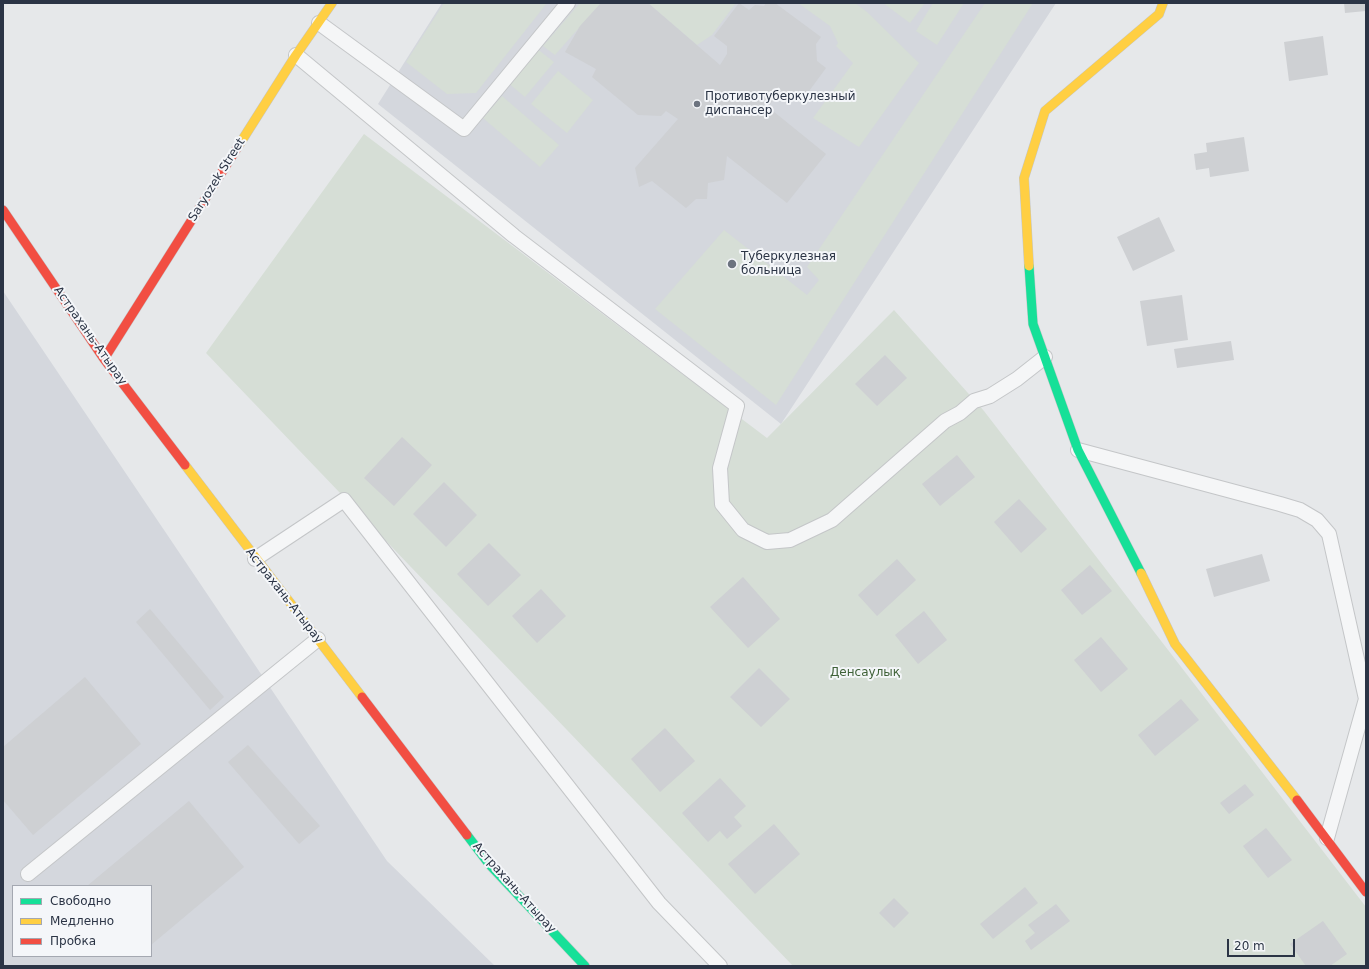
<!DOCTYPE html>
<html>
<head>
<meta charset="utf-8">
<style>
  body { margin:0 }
  #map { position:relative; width:1369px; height:969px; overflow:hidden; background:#e6e8ea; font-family:"DejaVu Sans",sans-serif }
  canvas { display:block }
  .frame { position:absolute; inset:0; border:4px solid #2b3445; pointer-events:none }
  .legend { position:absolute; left:12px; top:885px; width:140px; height:72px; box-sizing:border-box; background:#f4f6f9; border:1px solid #a4a8b1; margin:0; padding:5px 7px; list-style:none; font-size:12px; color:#2b3445 }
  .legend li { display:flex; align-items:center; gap:8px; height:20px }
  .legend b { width:20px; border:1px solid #a4a8b1 }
  .scale { position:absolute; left:1227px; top:939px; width:68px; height:18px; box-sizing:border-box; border:2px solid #2b3445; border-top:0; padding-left:5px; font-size:12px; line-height:14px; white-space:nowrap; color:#2b3445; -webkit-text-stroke:3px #f4f6f9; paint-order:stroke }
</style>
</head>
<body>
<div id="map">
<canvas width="1369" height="969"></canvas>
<div class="frame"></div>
<ul class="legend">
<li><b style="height:5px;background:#16e098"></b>Свободно</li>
<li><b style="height:5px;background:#ffcf43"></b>Медленно</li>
<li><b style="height:5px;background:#f24e42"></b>Пробка</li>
</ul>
<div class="scale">20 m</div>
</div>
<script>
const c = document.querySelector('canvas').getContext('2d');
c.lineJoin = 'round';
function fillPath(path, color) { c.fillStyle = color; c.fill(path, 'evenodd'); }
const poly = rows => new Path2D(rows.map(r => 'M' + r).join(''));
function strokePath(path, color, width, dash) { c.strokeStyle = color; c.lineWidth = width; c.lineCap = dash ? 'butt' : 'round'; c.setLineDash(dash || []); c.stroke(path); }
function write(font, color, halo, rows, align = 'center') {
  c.font = font + ' "DejaVu Sans",sans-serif'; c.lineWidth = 4; c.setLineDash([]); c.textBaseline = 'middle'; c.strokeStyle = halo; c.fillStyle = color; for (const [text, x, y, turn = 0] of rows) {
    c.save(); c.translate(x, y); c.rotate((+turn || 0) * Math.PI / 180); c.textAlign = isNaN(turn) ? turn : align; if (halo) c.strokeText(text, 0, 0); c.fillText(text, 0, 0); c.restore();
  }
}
fillPath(poly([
  [442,3,1056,3,781,424,378,104],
  [3,291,387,861,495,966,3,966],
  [13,886,151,886,151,956,13,956]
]), '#d4d7dd');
fillPath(poly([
  [444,3,547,3,476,93,447,94,406,62],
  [580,3,601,3,555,55,543,46],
  [648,3,736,3,712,35,697,45],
  [798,3,855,3,867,12,919,63,859,147,813,118,853,63,836,46,838,43,830,26],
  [883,3,925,3,910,23],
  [933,3,964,3,937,45,916,31],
  [985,3,1033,3,776,405,655,309,724,230,807,295,819,280,807,267],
  [536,48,554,62,525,97,508,83],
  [558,71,593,100,567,133,531,104],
  [502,96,559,145,540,167,483,118],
  [364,134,767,438,894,310,984,411,1366,907,1366,966,793,966,206,353]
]), '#d6ded6');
fillPath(poly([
  [601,3,648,3,720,65,727,54,727,46,714,36,739,3,749,10,755,5,764,6,766,3,775,3,821,37,816,44,817,61,826,68,801,102,791,94,777,95,768,107,826,154,787,203,727,156,724,180,708,183,707,199,696,199,686,208,652,181,639,187,635,168,678,119,666,111,661,116,638,115,592,77,596,69,565,52,580,26],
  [1344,3,1366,3,1366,11,1345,13],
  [1323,36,1328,75,1289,81,1284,42],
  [1244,137,1249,171,1210,177,1209,168,1196,170,1194,154,1207,152,1206,143],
  [1159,217,1175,251,1133,271,1117,237],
  [1182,295,1188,340,1147,346,1140,301],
  [1231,341,1234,360,1177,368,1174,349],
  [885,355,907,378,877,406,855,384],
  [402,437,432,465,394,506,364,478],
  [957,455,975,477,940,506,922,484],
  [444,482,477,515,446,547,413,514],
  [1019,499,1047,529,1021,553,994,522],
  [489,543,521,575,488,606,457,574],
  [1262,554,1270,581,1214,597,1206,569],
  [897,559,916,580,877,616,858,595],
  [1090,565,1112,591,1082,615,1061,590],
  [743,577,780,619,748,648,710,607],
  [541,589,566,616,537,643,512,616],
  [150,609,224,697,210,710,136,622],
  [924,611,947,640,918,664,895,635],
  [1101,637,1128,669,1101,692,1074,660],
  [759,668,790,699,761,727,730,697],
  [85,677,141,744,33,835,3,800,3,747],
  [1181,699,1199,720,1155,756,1138,735],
  [665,728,695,761,660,792,631,759],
  [248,745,320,826,299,844,228,762],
  [720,778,746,806,734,817,742,826,727,839,720,831,708,842,682,813],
  [1245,784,1254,795,1229,814,1220,803],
  [189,801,244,867,151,945,151,886,87,886],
  [774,824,800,854,755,894,728,864],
  [1266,828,1292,860,1268,878,1243,846],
  [1025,887,1038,903,993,939,980,924],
  [894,898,909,913,894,928,879,913],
  [1056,904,1070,921,1031,950,1025,941,1035,933,1028,925],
  [1323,921,1347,954,1330,966,1306,966,1290,944]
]), '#ced0d3');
const lane = poly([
  [319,23,464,129,568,3],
  [296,55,514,236,737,406,720,468,722,504,743,530,767,542,790,540,832,520,945,421,960,413,974,401,990,396,1017,379,1045,357],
  [1078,450,1280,504,1300,510,1317,520,1329,534,1366,699],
  [255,559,344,500,659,903,720,966],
  [1327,838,1366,699],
  [28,874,318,639]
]);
const fast = poly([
  [1029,266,1033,324,1078,450,1141,573],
  [467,835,489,864,585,966]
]);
const slow = poly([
  [239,145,296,55,332,3],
  [1029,266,1024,178,1045,111,1159,14,1163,3],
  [185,465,362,697],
  [1141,573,1175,644,1297,800]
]);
const jam = poly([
  [3,210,104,359,185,465],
  [104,359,239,145],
  [362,697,467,835],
  [1297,800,1366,892]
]);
strokePath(lane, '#c4c6c8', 16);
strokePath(fast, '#c4c6c8', 10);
strokePath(slow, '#c4c6c8', 10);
strokePath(jam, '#c4c6c8', 10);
strokePath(lane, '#f5f6f7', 14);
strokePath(fast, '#16e098', 9);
strokePath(slow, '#ffcf43', 9);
strokePath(jam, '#f24e42', 9);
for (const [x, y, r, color] of [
  [697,104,4,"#6c737f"],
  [732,264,5,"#6c737f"]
]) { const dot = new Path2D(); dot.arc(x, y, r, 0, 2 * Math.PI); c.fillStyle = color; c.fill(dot); strokePath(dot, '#f4f6f9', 1.5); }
write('12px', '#2b3445', '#f4f6f9', [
  ["Противотуберкулезный",705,97],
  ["диспансер",705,111],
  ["Туберкулезная",741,257],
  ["больница",741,271]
], 'left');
write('12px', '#2b3445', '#f4f6f9', [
  ["Saryozek Street",217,180,-58],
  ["Астрахань-Атырау",90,336,55],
  ["Астрахань-Атырау",284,596,52],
  ["Астрахань-Атырау",514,888,48]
]);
write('12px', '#3f6138', '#f4f6f9', [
  ["Денсаулық",865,673]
]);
</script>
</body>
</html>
